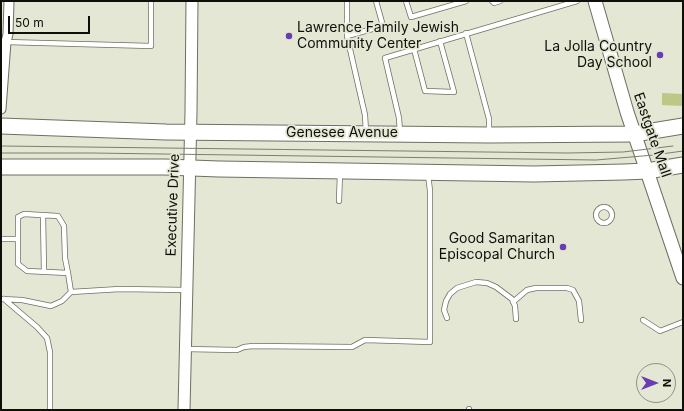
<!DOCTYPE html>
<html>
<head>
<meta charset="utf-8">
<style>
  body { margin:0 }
  #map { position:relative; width:684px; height:411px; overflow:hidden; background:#e4e7d4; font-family:Inter,sans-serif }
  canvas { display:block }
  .frame { position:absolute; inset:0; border:2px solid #0e0f08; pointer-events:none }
  .north { position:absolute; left:636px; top:363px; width:40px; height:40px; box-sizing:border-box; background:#e4e7d4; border:1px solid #8e9182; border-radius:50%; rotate:90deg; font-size:11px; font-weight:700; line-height:16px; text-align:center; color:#0e0f08 }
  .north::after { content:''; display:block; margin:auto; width:14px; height:18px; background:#683cb4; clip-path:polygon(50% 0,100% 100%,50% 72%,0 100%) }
  .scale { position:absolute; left:8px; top:16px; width:82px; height:18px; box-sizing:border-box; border:2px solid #0e0f08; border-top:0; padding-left:5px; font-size:12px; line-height:14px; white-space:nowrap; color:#0e0f08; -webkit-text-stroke:3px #e4e7d4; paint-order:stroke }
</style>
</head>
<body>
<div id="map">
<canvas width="684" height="411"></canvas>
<div class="frame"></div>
<div class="north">N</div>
<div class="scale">50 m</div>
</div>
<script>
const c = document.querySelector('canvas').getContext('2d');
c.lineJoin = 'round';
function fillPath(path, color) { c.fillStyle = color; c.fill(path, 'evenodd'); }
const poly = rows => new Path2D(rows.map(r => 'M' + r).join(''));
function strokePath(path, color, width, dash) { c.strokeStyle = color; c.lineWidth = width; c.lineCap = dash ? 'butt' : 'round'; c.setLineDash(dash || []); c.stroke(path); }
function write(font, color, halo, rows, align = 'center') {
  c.font = font + ' Inter,sans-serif'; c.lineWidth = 3.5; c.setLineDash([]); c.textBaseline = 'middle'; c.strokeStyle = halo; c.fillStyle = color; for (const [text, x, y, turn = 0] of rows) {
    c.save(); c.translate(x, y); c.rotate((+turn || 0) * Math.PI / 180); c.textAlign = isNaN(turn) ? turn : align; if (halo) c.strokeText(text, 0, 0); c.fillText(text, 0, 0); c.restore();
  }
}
fillPath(poly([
  [662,93,683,94,683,106,662,105]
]), '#bdc786');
const service = poly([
  [347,1,347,36,365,115,366,132],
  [406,1,411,17,466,1],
  [492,1,494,3,500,1],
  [466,33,489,119,489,132],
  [347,36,383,26,376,1],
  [6,42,151,46,151,1],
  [414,49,425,91,454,92,440,41],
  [400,132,399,118,385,58,577,1],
  [339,201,340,173],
  '596 215a8 8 0 1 1 16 0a8 8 0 1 1-16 0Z',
  [43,215,44,272],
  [1,239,18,239],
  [68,273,27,271,18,264,18,217,24,214,58,216,64,226,65,258,68,273,71,292],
  [1,299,22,300,51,306,62,301,71,292,120,289,186,290],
  [4,299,37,327,47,338,50,352,50,410],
  [513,302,527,290,536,288,567,288,573,290,579,301,581,320],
  [447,318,444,310,446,301,450,294,457,288,476,282,487,283,496,287,512,299,515,306,516,319],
  [643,320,660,331,683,322],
  [185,349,237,350,244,347,253,346,352,347,365,340,430,342,430,191,428,174],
  [469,409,469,410]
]);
const minor = poly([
  [1,109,6,42,8,34,9,1]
]);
const tertiary = poly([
  [184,410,191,112,192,1]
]);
const secondary = poly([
  [595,1,627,112,683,278]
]);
const primary = poly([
  [1,126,166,132,489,135,634,134,683,126],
  [1,167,165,167,219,169,534,174,624,172,647,171,683,165]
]);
strokePath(service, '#6d7060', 6);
strokePath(minor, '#6d7060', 11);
strokePath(tertiary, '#6d7060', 13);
strokePath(secondary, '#6d7060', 15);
strokePath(primary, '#6d7060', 17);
strokePath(service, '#fff', 4.5);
strokePath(minor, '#fff', 9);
strokePath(tertiary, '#fff', 11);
strokePath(secondary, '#fff', 13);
strokePath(primary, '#fff', 15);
strokePath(poly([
  [1,146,567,153,623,152,673,146],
  [1,153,91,153,596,160,654,155,683,151]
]), '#7c7e70', 1);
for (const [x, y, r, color] of [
  [289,36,4,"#683cb4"],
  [660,55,4,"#683cb4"],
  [563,247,4,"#683cb4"]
]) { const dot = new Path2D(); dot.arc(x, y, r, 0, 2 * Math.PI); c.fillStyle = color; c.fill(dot); strokePath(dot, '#e4e7d4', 1.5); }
write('14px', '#0e0f08', '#e4e7d4', [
  ["Lawrence Family Jewish",297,28,"left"],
  ["Community Center",297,44,"left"],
  ["La Jolla Country",652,47],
  ["Day School",652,63],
  ["Good Samaritan",555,239],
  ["Episcopal Church",555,255]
], 'right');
write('14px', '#0e0f08', '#e4e7d4', [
  ["Genesee Avenue",342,133],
  ["Eastgate Mall",652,135,71],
  ["Executive Drive",173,205,-88]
]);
</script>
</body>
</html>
